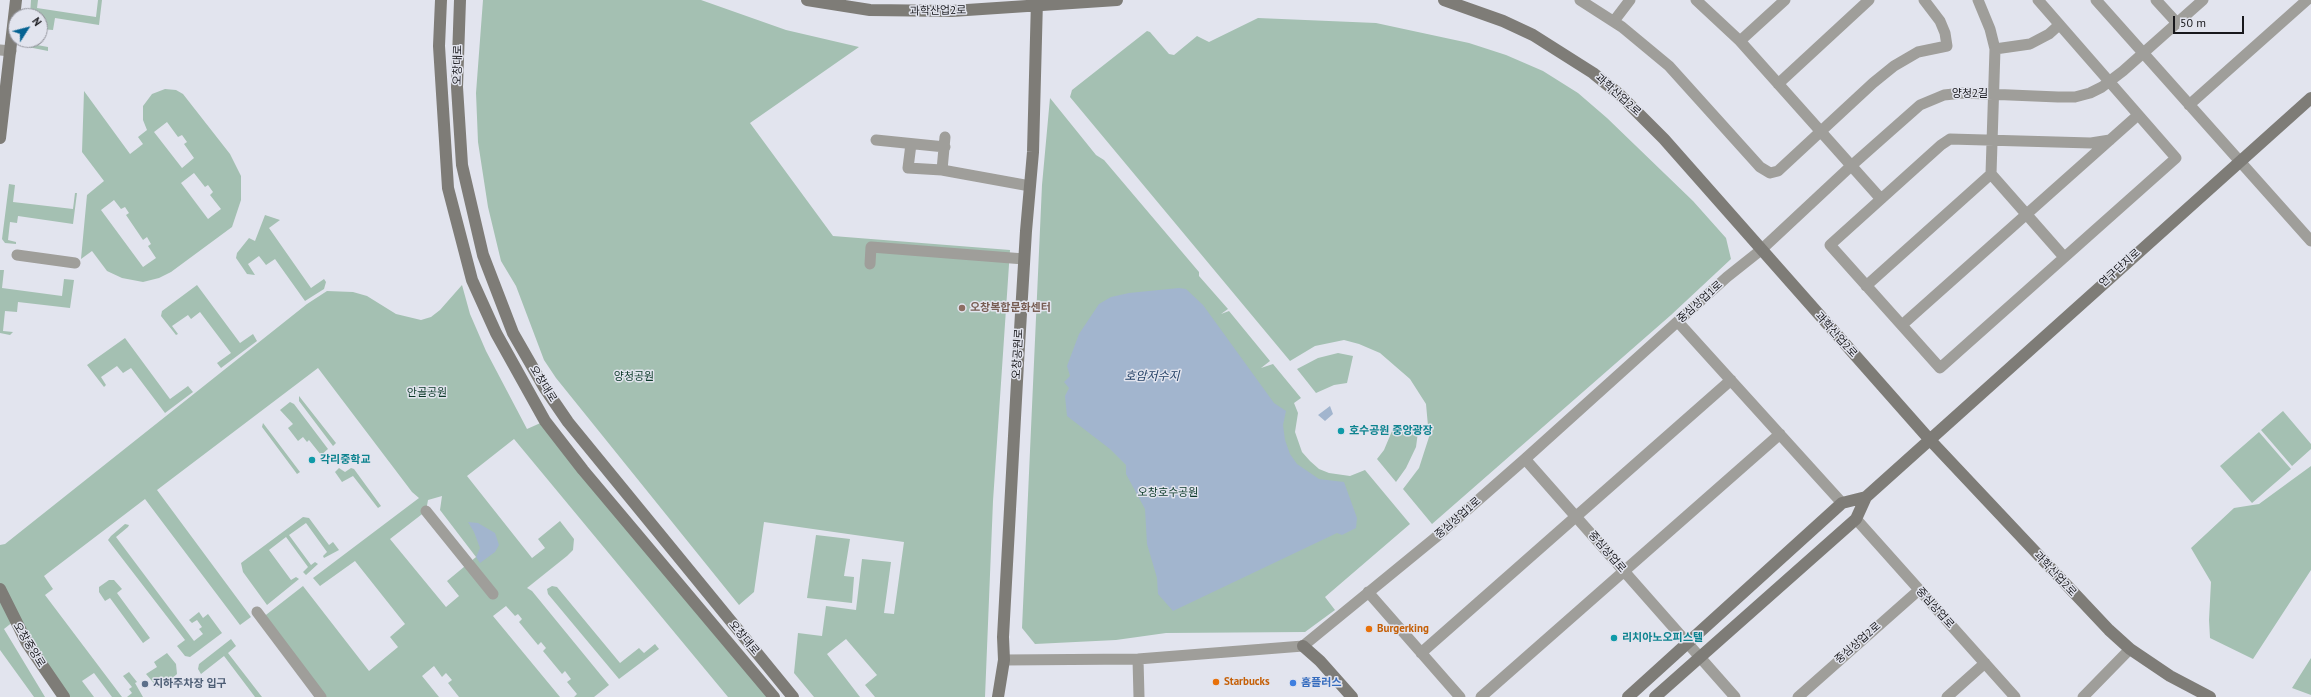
<!DOCTYPE html>
<html>
<head>
<meta charset="utf-8">
<style>
  body { margin:0 }
  #map { position:relative; width:2311px; height:697px; overflow:hidden; background:#e2e4ee; font-family:"PT Sans",sans-serif }
  canvas { display:block }
  .north { position:absolute; left:8px; top:8px; width:40px; height:40px; box-sizing:border-box; background:#e2e4ee; border:1px solid #91929a; border-radius:50%; rotate:54deg; font-size:11px; font-weight:700; line-height:16px; text-align:center; color:#18181c }
  .north::after { content:''; display:block; margin:auto; width:14px; height:18px; background:#056292; clip-path:polygon(50% 0,100% 100%,50% 72%,0 100%) }
  .scale { position:absolute; left:2173px; top:16px; width:71px; height:18px; box-sizing:border-box; border:2px solid #18181c; border-top:0; padding-left:5px; font-size:12px; line-height:14px; white-space:nowrap; color:#18181c; -webkit-text-stroke:3px #e2e4ee; paint-order:stroke }
</style>
</head>
<body>
<div id="map">
<canvas width="2311" height="697"></canvas>
<div class="north">N</div>
<div class="scale">50 m</div>
</div>
<script>
const c = document.querySelector('canvas').getContext('2d');
c.lineJoin = 'round';
function fillPath(path, color) { c.fillStyle = color; c.fill(path, 'evenodd'); }
const poly = rows => new Path2D(rows.map(r => 'M' + r).join(''));
function strokePath(path, color, width, dash) { c.strokeStyle = color; c.lineWidth = width; c.lineCap = dash ? 'butt' : 'round'; c.setLineDash(dash || []); c.stroke(path); }
function write(font, color, halo, rows, align = 'center') {
  c.font = font + ' "PT Sans","Noto Sans KR",sans-serif'; c.lineWidth = 3; c.setLineDash([]); c.textBaseline = 'middle'; c.strokeStyle = halo; c.fillStyle = color; for (const [text, x, y, turn = 0] of rows) {
    c.save(); c.translate(x, y); c.rotate((+turn || 0) * Math.PI / 180); c.textAlign = isNaN(turn) ? turn : align; if (halo) c.strokeText(text, 0, 0); c.fillText(text, 0, 0); c.restore();
  }
}
fillPath(poly([
  [31,0,38,0,37,8,96,17,98,0,102,0,99,25,55,18,53,30,40,29,40,16,30,16],
  [483,0,701,0,786,30,859,47,750,123,833,236,1010,250,993,501,985,697,875,697,865,685,877,675,846,639,827,654,860,697,814,697,794,673,798,633,822,636,826,606,856,610,862,559,891,562,884,613,894,614,904,542,764,522,754,592,739,605,556,378,544,360,516,286,501,261,488,207,478,142,476,93],
  [1258,18,1376,23,1469,43,1506,55,1543,71,1578,93,1607,118,1693,201,1726,238,1731,259,1671,315,1432,524,1403,489,1419,468,1429,437,1426,404,1410,379,1380,353,1359,344,1344,340,1315,346,1290,361,1070,97,1072,90,1147,31,1150,32,1169,54,1174,55,1197,36,1209,42],
  [28,40,38,40,37,45,48,47,48,51,28,47],
  [165,89,176,90,183,94,230,154,241,176,241,200,232,227,171,272,159,278,143,282,122,278,107,271,92,251,81,259,87,195,104,181,82,152,84,91,130,154,143,144,138,137,147,130,143,120,143,106,152,94],
  [167,122,178,137,182,135,187,142,184,144,194,158,182,168,154,132],
  [194,173,205,187,208,185,213,192,210,195,221,209,208,219,181,183],
  [114,200,121,209,125,207,129,213,126,215,143,240,147,237,151,244,148,246,156,258,143,267,101,210],
  [1050,98,1096,155,1104,160,1199,272,1199,276,1228,309,1221,314,1229,311,1270,361,1261,368,1273,364,1301,398,1294,403,1298,413,1295,432,1302,452,1310,461,1319,469,1329,473,1350,476,1365,470,1410,524,1325,597,1335,610,1305,632,1166,633,1116,640,1035,644,1022,628,1042,185],
  [9,184,15,185,13,202,73,209,75,193,77,193,73,224,18,216,17,223,10,222,8,240,16,242,16,244,5,243,2,239],
  [265,215,280,220,269,228,311,288,324,279,326,282,324,289,305,301,275,259,266,265,259,256,248,264,255,275,247,274,236,258,237,253,249,238,255,241],
  [0,270,4,270,2,288,62,296,64,279,74,280,70,308,18,302,17,312,5,311,3,331,13,332,10,335,0,333],
  [197,285,240,343,253,334,257,341,221,368,217,363,231,353,200,312,191,319,188,315,172,326,178,334,176,335,161,316,162,311],
  [462,285,470,314,486,351,527,429,545,421,772,697,728,697,514,439,467,476,532,558,545,548,538,539,560,521,574,539,573,550,567,556,527,588,532,591,609,685,594,697,574,697,577,694,567,682,571,679,565,671,562,674,543,651,546,648,541,642,538,645,519,622,522,619,518,614,515,616,506,606,493,616,560,697,459,697,448,683,452,680,446,673,442,677,434,666,422,676,439,697,321,697,262,618,303,586,369,671,398,647,390,637,405,624,355,561,320,586,313,578,419,498,412,492,318,368,157,490,251,617,240,625,145,499,44,576,53,589,45,595,122,697,112,697,94,673,82,681,94,697,64,697,14,621,4,629,45,697,34,697,0,650,0,545,5,544,307,304,327,291,353,292,367,296,396,314,421,320,431,317,440,310],
  [442,496,440,510,476,557,447,581,459,596,446,607,390,539,426,511,428,500],
  [125,338,170,399,188,386,193,392,165,413,131,368,123,373,117,366,101,377,106,385,104,387,87,365],
  [1338,353,1353,356,1347,383,1334,385,1316,393,1297,369,1318,358],
  [299,396,336,443,333,446,299,401],
  [290,402,294,404,328,449,321,455,309,440,307,442,303,437,298,441,288,428,293,424,280,410],
  [2283,411,2311,444,2311,449,2292,466,2261,430],
  [263,423,300,472,297,474,262,427],
  [1392,431,1418,432,1416,447,1406,468,1396,482,1377,459,1384,450],
  [2259,432,2291,469,2252,503,2220,466],
  [2311,466,2311,570,2253,659,2210,638,2209,620,2211,582,2191,548,2234,508,2259,504],
  [339,468,345,472,351,468,354,469,381,506,378,508,353,476,342,482,335,472],
  [303,517,309,518,329,545,333,542,339,550,324,558,323,556,327,552,306,523,289,535,311,565,315,562,318,564,306,575,303,572,308,567,286,537,269,550,291,580,296,577,299,579,267,605,243,572,241,563],
  [125,524,129,525,128,527,116,537,194,641,203,634,199,629,202,627,197,620,192,623,189,620,199,612,203,618,208,614,222,633,190,657,185,656,177,646,185,640,108,540,111,536],
  [816,535,850,539,844,576,854,577,852,603,807,598],
  [109,580,114,580,122,589,117,593,150,638,143,643,110,598,105,601,99,592,99,587],
  [552,586,557,587,620,663,639,648,644,653,655,644,659,649,619,679,548,594,547,589],
  [231,639,236,646,228,653,262,697,255,697,224,656,201,674,198,669,199,664],
  [167,653,176,664,177,674,163,686,157,687,146,674,157,667,154,662],
  [2311,658,2311,695,2292,688],
  [129,672,137,682,135,683,143,697,127,697,132,693,129,689,132,687,123,676]
]), '#a4c0b2');
fillPath(poly([
  [1179,288,1186,289,1203,305,1274,403,1286,411,1283,425,1285,440,1290,454,1297,464,1319,479,1344,482,1357,518,1356,528,1342,535,1337,533,1173,611,1158,594,1157,578,1147,544,1145,509,1126,474,1126,465,1110,449,1067,416,1065,396,1069,388,1064,382,1070,376,1067,366,1079,334,1099,304,1111,297,1129,293],
  [1330,406,1333,414,1325,421,1318,415],
  [468,522,478,523,495,533,499,545,495,552,480,563,476,557,480,548,474,532]
]), '#a2b5ce');
strokePath(poly([
  [1580,0,1622,27,1669,66,1760,167,1770,173,1778,171,1873,83,1894,66,1918,52,1947,46,1945,33,1940,21,1924,0],
  [1696,0,1740,41,1881,199],
  [1978,0,1990,29,1995,49,1991,174],
  [2038,0,2176,158,1940,368,1830,245,1941,145,1950,139,2091,143,2110,140],
  [2096,0,2311,241],
  [2156,0,2177,23],
  [1614,21,1630,0],
  [1740,41,1785,0],
  [1995,49,2030,44,2049,34,2059,25],
  [0,50,11,51],
  [1778,84,1869,0],
  [2189,105,2307,0],
  [945,137,942,170,1030,186],
  [876,140,945,147],
  [911,144,908,168,942,170],
  [17,255,75,263],
  [870,264,871,247,1024,259],
  [1866,286,1991,174,2064,257],
  [1678,322,1842,503],
  [1902,325,2138,115],
  [1525,459,1735,697],
  [426,511,493,594],
  [1856,519,2015,697],
  [1368,592,1460,697],
  [257,612,321,697],
  [1421,653,1731,380],
  [1138,659,1139,697],
  [1004,660,1138,659,1303,646,1435,538,1525,459,1727,277,1761,250,1851,166,1920,105,1944,95,1963,93,2058,97,2075,97,2090,93,2102,87,2123,71,2203,0],
  [1481,697,1780,434],
  [1798,697,1919,590],
  [1947,697,1985,663],
  [2083,697,2130,649]
]), '#9f9e9a', 11);
strokePath(poly([
  [441,0,439,46,448,188,472,280,496,333,545,421,583,470,774,697],
  [460,0,457,87,462,165,483,255,513,333,544,387,568,422,793,697],
  [807,0,870,10,952,11,1117,0],
  [1444,0,1503,21,1533,35,1593,73,1620,95,1664,139,1930,440,2109,630,2130,649,2170,676,2210,697],
  [0,138,16,0],
  [0,589,27,643,64,697],
  [1303,646,1320,661,1352,697],
  [998,697,1004,660,1003,637,1018,363,1026,231,1033,152,1037,0],
  [1628,697,1842,503,1866,497],
  [1655,697,1856,519,1866,497,2311,98]
]), '#7e7c77', 12);
for (const [x, y, r, color] of [
  [962,308,4,"#8d6e63"],
  [1341,431,4,"#0f9aa8"],
  [312,460,4,"#0f9aa8"],
  [1369,629,4,"#e8710a"],
  [1614,638,4,"#0f9aa8"],
  [1216,682,4,"#e8710a"],
  [1293,683,4,"#3f7fe0"],
  [145,684,4,"#5c6f8a"]
]) { const dot = new Path2D(); dot.arc(x, y, r, 0, 2 * Math.PI); c.fillStyle = color; c.fill(dot); strokePath(dot, '#e2e4ee', 1.5); }
write('11px', '#18181c', '#e2e4ee', [
  ["과학산업2로",938,11,-1],
  ["오창대로",458,65,-89],
  ["양청2길",1970,94],
  ["과학산업2로",1618,95,42],
  ["연구단지로",2120,268,-42],
  ["중심상업1로",1700,302,-42],
  ["과학산업2로",1836,335,48],
  ["오창공원로",1018,354,-87],
  ["오창대로",543,384,58],
  ["중심상업1로",1458,518,-41],
  ["중심상업로",1607,552,49],
  ["과학산업2로",2055,574,47],
  ["중심상업로",1935,608,48],
  ["오창대로",744,638,50],
  ["중심상업2로",1858,643,-41],
  ["오창중앙로",29,645,58]
]);
write('bold 11px', '#785e54', '#e2e4ee', [
  ["오창복합문화센터",970,308]
], 'left');
write('11px', '#0b3928', '#e2e4ee', [
  ["양청공원",634,377],
  ["안골공원",427,393],
  ["오창호수공원",1168,493]
]);
write('bold 11px', '#0d838f', '#e2e4ee', [
  ["호수공원 중앙광장",1349,431],
  ["각리중학교",320,460],
  ["리치아노오피스텔",1622,638]
], 'left');
write('bold 11px', '#c56008', '#e2e4ee', [
  ["Burgerking",1377,629],
  ["Starbucks",1224,682]
], 'left');
write('bold 11px', '#366cbe', '#e2e4ee', [
  ["홈플러스",1301,683]
], 'left');
write('bold 11px', '#4e5e75', '#e2e4ee', [
  ["지하주차장 입구",153,684]
], 'left');
write('italic 12px', '#254166', '#e2e4ee', [
  ["호암저수지",1152,377]
]);
</script>
</body>
</html>
